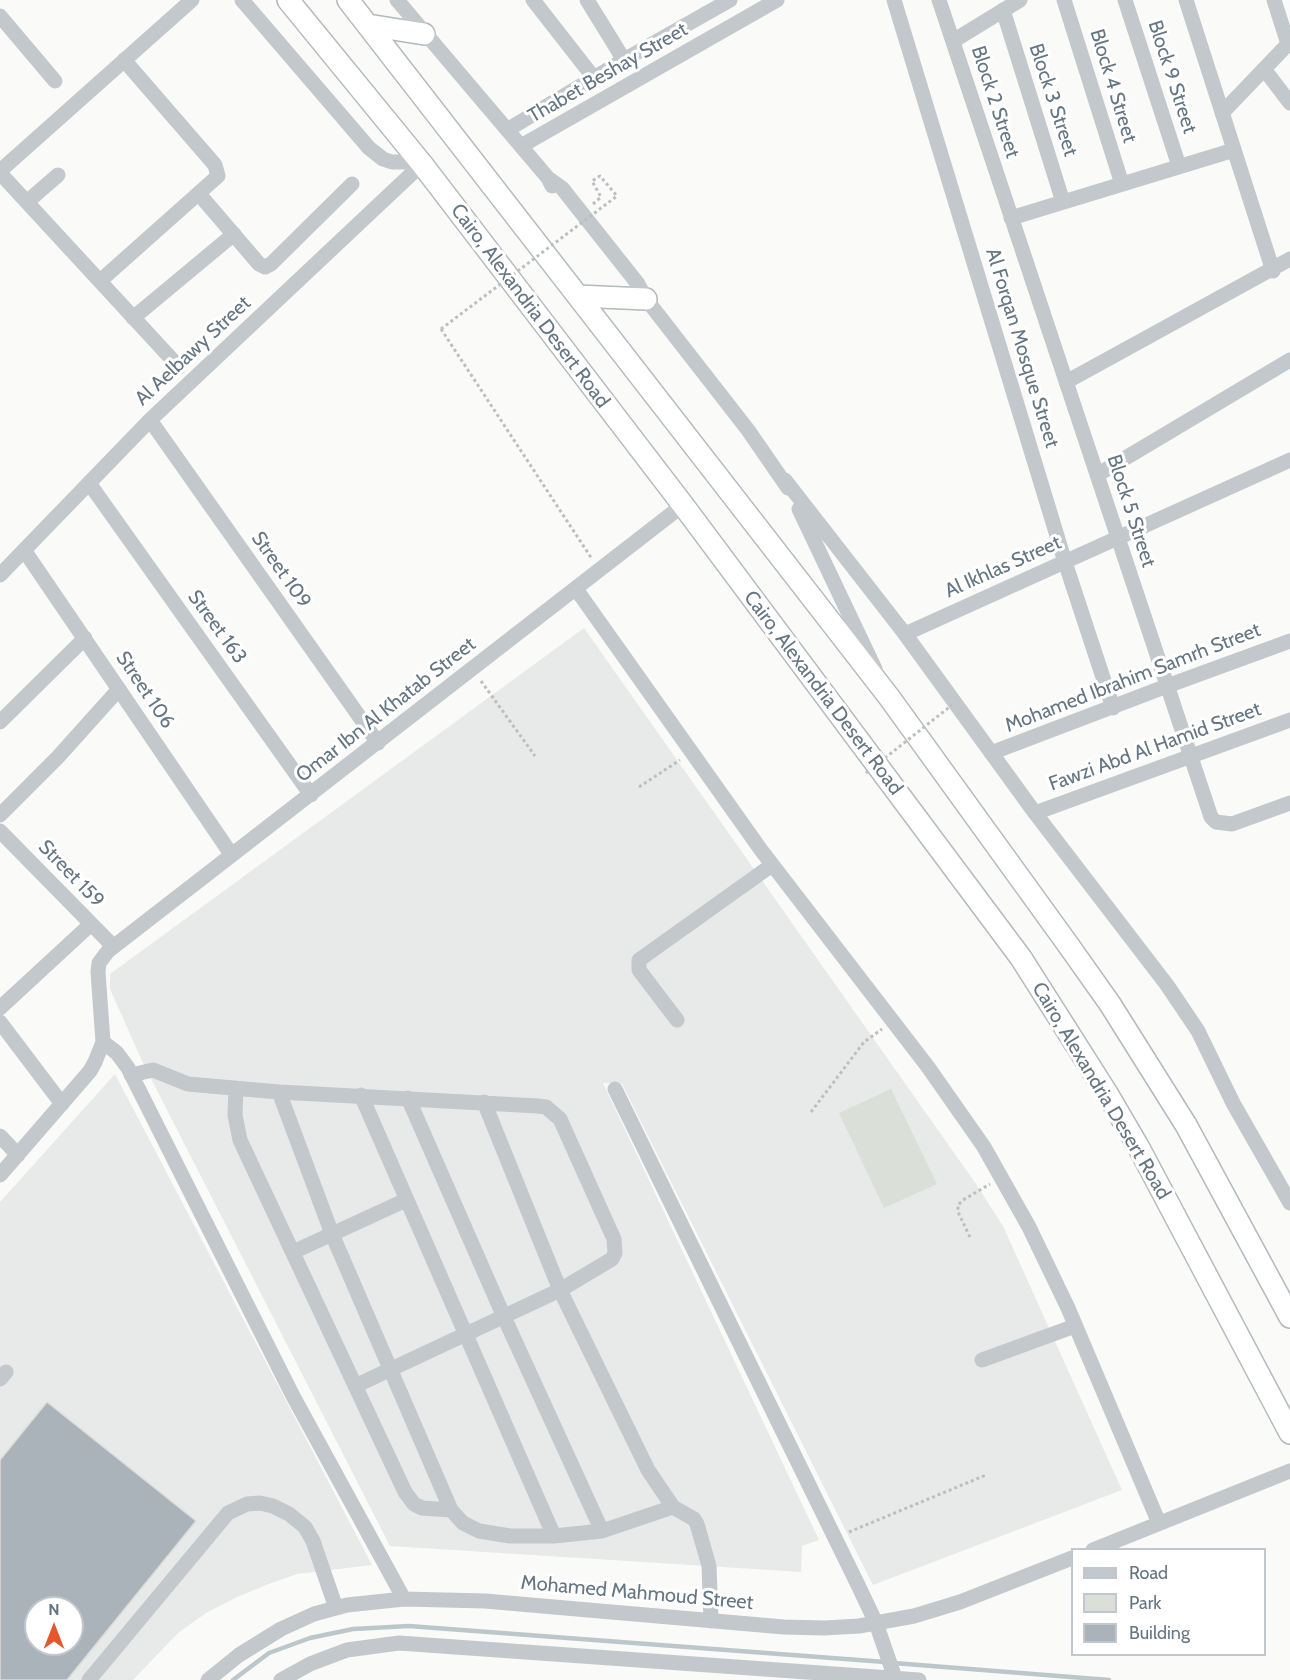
<!DOCTYPE html>
<html>
<head>
<meta charset="utf-8">
<style>
  body { margin:0 }
  #map { position:relative; width:1290px; height:1680px; overflow:hidden; background:#fafaf8; font-family:Cabin,sans-serif }
  canvas { display:block }
  .legend { position:absolute; left:1071px; top:1548px; width:195px; height:108px; box-sizing:border-box; background:#fff; border:2px solid #c1c8cd; margin:0; padding:8px 10px; list-style:none; font-size:18px; color:#657683 }
  .legend li { display:flex; align-items:center; gap:12px; height:30px }
  .legend b { width:30px; border:2px solid #c1c8cd }
  .north { position:absolute; left:24px; top:1596px; width:60px; height:60px; box-sizing:border-box; background:#fff; border:2px solid #c1c8cd; border-radius:50%; rotate:0deg; font-size:16px; font-weight:700; line-height:24px; text-align:center; color:#657683 }
  .north::after { content:''; display:block; margin:auto; width:21px; height:27px; background:#e4572e; clip-path:polygon(50% 0,100% 100%,50% 72%,0 100%) }
</style>
</head>
<body>
<div id="map">
<canvas width="1290" height="1680"></canvas>
<ul class="legend">
<li><b style="height:8px;background:#c3c8cc"></b>Road</li>
<li><b style="height:16px;background:#dadfd7"></b>Park</li>
<li><b style="height:16px;background:#aab3b9"></b>Building</li>
</ul>
<div class="north">N</div>
</div>
<script>
const c = document.querySelector('canvas').getContext('2d');
c.lineJoin = 'round';
function fillPath(path, color) { c.fillStyle = color; c.fill(path, 'evenodd'); }
const poly = rows => new Path2D(rows.map(r => 'M' + r).join(''));
function strokePath(path, color, width, dash) { c.strokeStyle = color; c.lineWidth = width; c.lineCap = dash ? 'butt' : 'round'; c.setLineDash(dash || []); c.stroke(path); }
function write(font, color, halo, rows, align = 'center') {
  c.font = font + ' Cabin,sans-serif'; c.lineWidth = 6; c.setLineDash([]); c.textBaseline = 'middle'; c.strokeStyle = halo; c.fillStyle = color; for (const [text, x, y, turn = 0] of rows) {
    c.save(); c.translate(x, y); c.rotate((+turn || 0) * Math.PI / 180); c.textAlign = isNaN(turn) ? turn : align; if (halo) c.strokeText(text, 0, 0); c.fillText(text, 0, 0); c.restore();
  }
}
fillPath(poly([
  [584,628,976,1184,1003,1226,1122,1490,873,1585,622,1084,603,1083,819,1540,802,1546,801,1572,390,1546,143,1063,110,989,110,974],
  [115,1074,372,1565,297,1574,266,1585,235,1598,206,1613,178,1633,133,1680,0,1680,0,1202],
  [36,1608,72,1608,72,1644,36,1644]
]), '#e8e9e9');
fillPath(poly([
  [891,1089,937,1184,884,1208,839,1113]
]), '#dadfd7');
strokePath(poly([
  [894,1663,1109,1680],
  [233,1680,269,1653,310,1638,353,1629,409,1626,885,1662]
]), '#bbc7cb', 4.5);
const building = poly([
  [47,1402,196,1521,67,1680,0,1680,0,1460,47,1402],
  [36,1608,72,1608,72,1644,36,1644,36,1608]
]);
fillPath(building, '#aab3b9');
strokePath(building, '#dcdcda', 1.5);
const highway = poly([
  [288,0,422,164,683,505,1021,958,1108,1095,1139,1148,1290,1433],
  [348,0,889,697,1069,946,1110,1004,1186,1125,1290,1317],
  [368,25,424,34],
  [578,296,646,299]
]);
strokePath(highway, '#b4b9bd', 24);
strokePath(poly([
  [593,204,601,197,592,181,600,176,617,196],
  [441,329,592,559],
  [481,681,535,756],
  [639,787,680,760],
  [811,1112,864,1042,882,1029],
  [970,1237,958,1212,958,1205,963,1200,990,1184],
  [849,1532,986,1475]
]), '#bbbfc2', 3, [3, 3]);
strokePath(poly([
  [242,0,369,148,383,159,392,162,410,162,418,160],
  [397,0,548,178,552,186],
  [533,0,594,78],
  [587,0,624,60],
  [894,0,1065,562,1113,708],
  [939,0,1211,817,1216,822,1232,824,1290,803],
  [1064,0,1122,184],
  [1125,0,1179,166],
  [1186,0,1273,271],
  [1274,0,1288,44],
  [1003,10,1063,202],
  [0,16,55,81],
  [953,41,1020,0],
  [1264,69,1290,103],
  [1222,113,1290,42],
  [507,130,624,60,730,0],
  [521,146,777,0],
  [0,171,192,0],
  [0,173,179,367],
  [548,178,562,188,638,284,646,299,748,430,788,488],
  [199,194,259,264,265,267,271,264,352,184],
  [27,202,58,175],
  [1011,218,1234,150],
  [100,281,218,176,215,165,124,60],
  [133,318,234,234],
  [1066,382,1290,259],
  [150,420,378,743],
  [1097,475,1290,360],
  [785,480,905,634,1035,813,1167,985,1198,1031,1233,1103,1290,1203],
  [89,483,311,795],
  [799,509,875,669],
  [24,550,231,854],
  [0,575,150,420,422,164],
  [576,589,761,850,928,1067,984,1147,1029,1227,1068,1308,1159,1523],
  [905,634,1290,460],
  [0,722,85,638],
  [991,753,1167,686,1290,641],
  [1035,813,1290,720],
  [0,815,58,757,119,689],
  [0,831,113,946],
  [0,1008,91,924],
  [677,1020,639,970,639,960,772,865],
  [0,1022,62,1104],
  [103,1042,117,1053,128,1068,293,1396,404,1599],
  [131,1075,153,1070,188,1084,279,1092,538,1106,546,1107,560,1119,614,1239,615,1253,612,1259,560,1290,355,1386],
  [236,1088,235,1115,240,1140,405,1492,414,1504,422,1508,451,1510],
  [615,1089,858,1585,876,1623,895,1678],
  [279,1092,332,1234,451,1510,463,1523,479,1531,510,1536,554,1536,602,1531,673,1507],
  [361,1095,554,1536],
  [408,1098,504,1317,602,1531],
  [484,1102,560,1290,648,1470,673,1507,694,1519,697,1524,709,1566,711,1621],
  [0,1136,18,1155],
  [0,1175,90,1071,95,1062,103,1042,98,972,99,963,108,951,683,505],
  [293,1252,406,1200],
  [982,1360,1075,1326],
  [0,1379,6,1372],
  [1093,1550,1290,1471],
  [89,1680,228,1513,247,1504,260,1503,273,1506,289,1514,305,1527,313,1541,336,1608],
  [208,1680,239,1655,281,1629,314,1614,347,1605,404,1599,485,1601,784,1627,824,1628,859,1626,914,1616,960,1602,1072,1558],
  [281,1680,310,1664,347,1650,399,1643,919,1680]
]), '#c3c8cc', 15);
strokePath(highway, '#fff', 21);
strokePath(poly([
  [441,329,617,196],
  [866,773,952,705]
]), '#bbbfc2', 3, [3, 3]);
write('20px', '#657683', '#fff', [
  ["Thabet Beshay Street",608,73,-30],
  ["Block 9 Street",1172,77,72],
  ["Block 4 Street",1113,86,73],
  ["Block 3 Street",1053,100,72],
  ["Block 2 Street",995,102,72],
  ["Cairo, Alexandria Desert Road",530,306,53],
  ["Al Forqan Mosque Street",1022,348,73],
  ["Al Aelbawy Street",193,351,-43],
  ["Block 5 Street",1131,511,72],
  ["Al Ikhlas Street",1003,567,-24],
  ["Street 109",281,570,55],
  ["Street 163",217,627,54],
  ["Mohamed Ibrahim Samrh Street",1133,678,-21],
  ["Street 106",145,690,56],
  ["Cairo, Alexandria Desert Road",823,693,53],
  ["Omar Ibn Al Khatab Street",386,710,-38],
  ["Fawzi Abd Al Hamid Street",1155,747,-20],
  ["Street 159",71,874,46],
  ["Cairo, Alexandria Desert Road",1101,1091,59],
  ["Mohamed Mahmoud Street",637,1593,5]
]);
</script>
</body>
</html>
